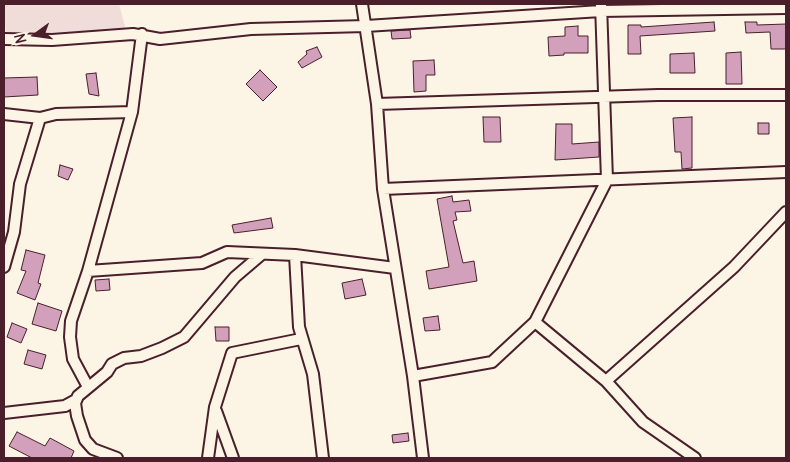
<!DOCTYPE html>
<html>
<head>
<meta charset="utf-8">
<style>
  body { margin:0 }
  #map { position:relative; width:790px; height:462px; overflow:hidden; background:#fcf5e5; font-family:Delius,sans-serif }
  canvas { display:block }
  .frame { position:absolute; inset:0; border:5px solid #4a1f2b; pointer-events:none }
  .north { position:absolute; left:10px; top:10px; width:50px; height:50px; -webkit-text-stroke:4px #fcf5e5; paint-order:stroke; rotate:256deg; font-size:14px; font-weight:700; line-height:20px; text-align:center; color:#4a1f2b }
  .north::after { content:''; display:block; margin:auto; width:18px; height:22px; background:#4a1f2b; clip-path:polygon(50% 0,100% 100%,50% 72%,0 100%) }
</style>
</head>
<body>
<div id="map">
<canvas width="790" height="462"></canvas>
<div class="frame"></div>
<div class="north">N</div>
</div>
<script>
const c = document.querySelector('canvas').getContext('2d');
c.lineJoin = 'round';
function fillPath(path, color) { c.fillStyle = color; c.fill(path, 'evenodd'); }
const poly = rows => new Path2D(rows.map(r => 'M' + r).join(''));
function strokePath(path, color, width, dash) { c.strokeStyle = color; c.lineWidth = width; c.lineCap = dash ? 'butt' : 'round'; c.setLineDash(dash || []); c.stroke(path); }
fillPath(poly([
  [4,4,119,4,127,34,6,39]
]), '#f0dcd8');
const building = poly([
  [714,22,715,31,640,36,641,54,628,54,628,25,641,25,641,27,714,22],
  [745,22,757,22,757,25,786,24,786,49,771,49,770,32,746,33,745,22],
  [578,26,578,36,588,36,588,53,564,53,564,55,549,56,548,37,565,36,565,27,578,26],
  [410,30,411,38,392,39,391,31,410,30],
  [317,47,322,57,302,68,298,62,307,54,306,51,317,47],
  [741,52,742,84,726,84,726,53,741,52],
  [694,53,695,73,670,73,670,54,694,53],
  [434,60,435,75,426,75,426,91,414,92,413,61,434,60],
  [260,70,277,87,263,101,246,84,260,70],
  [96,73,99,96,89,94,86,74,96,73],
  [37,77,38,95,4,97,4,78,37,77],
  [483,117,500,117,501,142,484,142,483,117],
  [692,117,692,168,682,169,681,152,675,152,673,118,692,117],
  [758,123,769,123,769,134,758,134,758,123],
  [556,124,572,124,572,144,599,142,599,157,555,160,556,124],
  [60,165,73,169,68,180,58,176,60,165],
  [452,196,453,202,469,200,471,211,455,212,457,220,453,221,463,263,474,261,477,281,429,289,426,271,449,267,437,199,452,196],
  [271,218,273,228,234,233,232,225,271,218],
  [26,250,45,255,38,283,41,284,35,300,17,293,26,271,21,270,26,250],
  [109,279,110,290,96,291,95,280,109,279],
  [362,279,366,295,345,299,342,283,362,279],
  [38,303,62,311,56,331,32,324,38,303],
  [438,316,440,330,425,331,423,318,438,316],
  [12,323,27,329,21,343,7,337,12,323],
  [215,327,229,327,229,341,216,341,215,327],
  [28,350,46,355,42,369,24,364,28,350],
  [17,432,45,446,50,438,74,451,71,458,32,458,9,446,17,432],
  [408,433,409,441,393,443,392,435,408,433]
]);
fillPath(building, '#d3a0bb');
strokePath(building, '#4a1f2b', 1);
const street = poly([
  [362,4,377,104,383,189,413,376],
  [142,34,132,112,88,271,202,263,227,252,295,255,395,268],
  [4,39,52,40,133,34,160,39,251,29,366,26,601,11,786,8],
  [377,104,658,95,786,95],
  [4,114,40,118,56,114,132,112],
  [383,189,786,172],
  [295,255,299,327,313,374,323,458],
  [4,267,14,232,20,184,40,118],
  [535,322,606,381,643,422,695,458],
  [606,381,734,267,786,212],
  [88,387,73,359,70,337,71,321,88,271],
  [216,411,233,458],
  [4,413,65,406,76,400],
  [117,458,93,449,85,440,77,416,75,403,78,396,107,372,112,364,124,358,141,356,162,348,184,337,235,277,262,254],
  [208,458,215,407,232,353,301,339],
  [423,458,413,376,492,362,535,322,607,180,601,4]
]);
strokePath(street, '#4a1f2b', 14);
strokePath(street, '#fcf5e5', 10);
</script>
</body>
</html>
